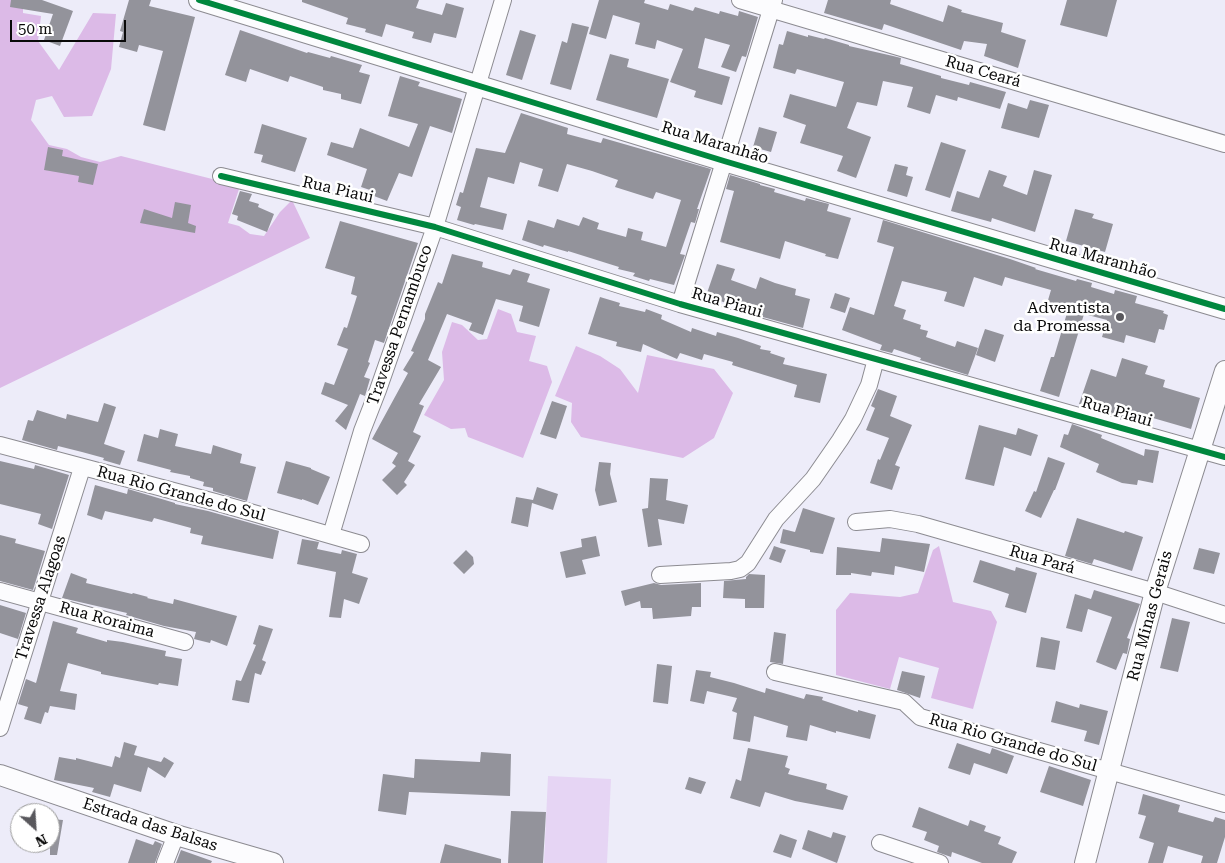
<!DOCTYPE html>
<html>
<head>
<meta charset="utf-8">
<style>
  body { margin:0 }
  #map { position:relative; width:1225px; height:863px; overflow:hidden; background:#edecf9; font-family:"Roboto Serif",serif }
  canvas { display:block }
  .north { position:absolute; left:10px; top:803px; width:50px; height:50px; box-sizing:border-box; background:#fff; border:1px solid #9d9d9d; border-radius:50%; rotate:154deg; font-size:14px; font-weight:700; line-height:20px; text-align:center; color:#090909 }
  .north::after { content:''; display:block; margin:auto; width:18px; height:22px; background:#59585d; clip-path:polygon(50% 0,100% 100%,50% 72%,0 100%) }
  .scale { position:absolute; left:10px; top:20px; width:116px; height:22px; box-sizing:border-box; border:2px solid #090909; border-top:0; padding-left:6px; font-size:15px; line-height:18px; white-space:nowrap; color:#090909; -webkit-text-stroke:4px #fff; paint-order:stroke }
</style>
</head>
<body>
<div id="map">
<canvas width="1225" height="863"></canvas>
<div class="north">N</div>
<div class="scale">50 m</div>
</div>
<script>
const c = document.querySelector('canvas').getContext('2d');
c.lineJoin = 'round';
function fillPath(path, color) { c.fillStyle = color; c.fill(path, 'evenodd'); }
const poly = rows => new Path2D(rows.map(r => 'M' + r).join(''));
function strokePath(path, color, width, dash) { c.strokeStyle = color; c.lineWidth = width; c.lineCap = dash ? 'butt' : 'round'; c.setLineDash(dash || []); c.stroke(path); }
function write(font, color, halo, rows, align = 'center') {
  c.font = font + ' "Roboto Serif",serif'; c.lineWidth = 5; c.setLineDash([]); c.textBaseline = 'middle'; c.strokeStyle = halo; c.fillStyle = color; for (const [text, x, y, turn = 0] of rows) {
    c.save(); c.translate(x, y); c.rotate((+turn || 0) * Math.PI / 180); c.textAlign = isNaN(turn) ? turn : align; if (halo) c.strokeText(text, 0, 0); c.fillText(text, 0, 0); c.restore();
  }
}
fillPath(poly([
  [0,0,23,0,23,13,41,16,38,41,59,70,93,13,116,14,111,69,92,116,64,117,52,96,36,100,31,120,49,145,67,149,81,157,100,162,121,156,240,186,228,223,239,226,250,234,264,236,280,212,292,200,310,238,0,388],
  [498,309,511,314,517,332,536,336,529,361,547,366,552,382,523,458,468,437,465,428,451,429,424,415,444,380,442,352,452,322,462,325,478,340,487,339],
  [576,346,600,356,620,369,638,393,647,355,714,369,733,393,714,438,683,458,581,437,571,422,572,403,555,396],
  [939,546,953,602,991,611,997,622,973,709,931,698,939,668,899,657,890,689,836,675,836,610,850,593,900,597,918,593,933,550]
]), '#dcbae7');
fillPath(poly([
  [548,776,611,779,607,863,544,863]
]), '#e6d5f4');
fillPath(poly([
  [11,0,42,0,73,11,60,46,44,40,53,14,10,7],
  [129,0,151,0,149,6,195,17,165,131,143,125,163,51,139,45,137,52,119,47,123,32,120,31],
  [302,0,419,0,416,8,442,15,446,3,464,8,456,38,434,33,431,43,412,38,414,32,386,24,382,37,365,32,366,29,346,24,348,18,302,2],
  [599,0,645,0,644,3,668,10,670,4,693,11,695,7,719,14,720,11,738,16,739,11,758,17,746,57,742,56,736,72,721,67,730,45,705,38,698,68,730,77,722,105,694,97,696,91,670,82,683,49,657,40,655,49,635,44,640,23,613,15,606,39,589,34],
  [828,0,891,0,890,4,943,22,948,5,962,10,961,12,1003,23,1001,32,1026,40,1018,68,984,56,987,44,964,41,961,50,884,24,882,30,824,13],
  [1067,0,1117,0,1107,37,1060,25],
  [572,23,589,27,571,90,550,84,562,41,567,43],
  [240,30,307,53,308,52,330,58,331,56,362,65,359,72,370,75,361,104,341,99,341,94,323,90,323,87,290,76,288,82,250,69,246,82,225,75],
  [520,30,536,35,522,80,506,75],
  [787,31,808,37,808,35,824,39,825,38,849,45,849,46,893,56,901,58,900,64,941,76,941,78,969,85,970,82,1006,92,1000,109,958,97,957,101,936,95,930,114,907,107,913,87,883,81,877,106,857,102,847,128,871,137,856,178,837,171,843,156,800,143,806,125,783,117,790,94,836,107,844,82,797,69,795,74,773,68,779,44,783,45],
  [610,54,629,59,627,67,669,79,657,118,596,100],
  [400,76,420,82,418,86,462,99,452,133,430,126,412,177,399,173,387,201,374,196,376,192,361,187,367,169,327,155,331,142,353,148,360,128,409,147,418,124,388,116],
  [1030,100,1049,105,1039,138,1001,128,1008,103,1027,109],
  [521,113,568,128,567,134,601,143,603,138,711,169,697,209,699,209,695,223,691,222,680,254,685,255,674,285,650,279,649,281,633,276,635,273,618,269,619,267,568,251,568,252,544,245,543,247,522,240,528,220,554,228,557,219,579,226,583,217,599,223,597,229,626,237,628,228,643,232,641,240,666,247,681,200,656,192,653,199,615,187,618,180,592,171,567,164,558,192,538,186,543,169,520,162,514,184,488,177,480,207,507,214,503,230,475,224,474,225,457,220,461,207,456,205,460,192,463,193,476,148,505,153],
  [262,124,307,138,295,172,261,162,263,155,254,153],
  [759,127,777,132,771,152,753,147],
  [941,142,966,150,950,198,925,190],
  [48,147,63,150,62,156,98,164,93,185,78,182,79,176,44,170],
  [895,164,908,167,906,175,913,177,907,197,887,191],
  [989,170,1007,176,1003,186,1027,195,1034,170,1052,175,1035,232,992,218,991,222,951,211,957,191,979,198],
  [730,175,760,184,760,185,775,189,774,192,805,201,806,198,829,204,827,211,851,218,838,259,825,256,826,254,785,241,780,259,720,242,734,191,726,189],
  [240,191,252,194,249,201,259,204,258,207,274,214,267,232,237,220,238,216,232,214],
  [175,202,191,205,188,223,196,226,195,233,140,223,144,209,172,218],
  [1075,209,1094,214,1092,218,1113,224,1105,252,1066,241],
  [883,220,1010,259,1036,268,1035,269,1076,281,1077,279,1092,283,1091,287,1114,294,1115,290,1137,296,1135,303,1164,311,1163,313,1168,315,1164,330,1159,329,1155,343,1126,335,1124,343,1102,337,1107,320,1084,314,1059,397,1040,391,1051,357,1054,357,1067,313,1046,307,1051,290,1005,277,1002,286,974,277,964,307,944,301,947,292,902,281,894,306,906,310,903,319,921,325,920,329,928,331,926,337,955,347,957,341,978,348,968,375,920,360,921,358,894,349,892,353,880,350,882,345,842,330,850,307,874,315,894,247,877,242],
  [340,221,418,243,384,343,375,340,368,362,370,363,364,377,370,379,365,396,360,394,346,430,335,421,348,405,321,394,325,382,334,385,348,349,337,345,344,327,347,328,357,296,351,294,355,277,325,268],
  [452,254,483,262,482,267,510,275,513,269,530,274,527,282,550,289,539,327,519,321,523,306,496,299,483,335,469,330,472,323,447,314,428,360,441,367,419,404,424,406,413,432,421,436,408,461,415,465,404,482,407,485,397,495,382,480,396,466,392,463,398,453,372,439,408,373,403,370,414,352,411,351,425,319,425,314,438,282,442,284],
  [717,264,735,269,731,280,756,289,760,277,775,283,796,289,795,295,810,299,803,328,748,313,749,311,706,296],
  [835,293,850,298,845,313,830,308],
  [600,297,620,303,619,306,645,312,646,309,662,315,661,319,691,332,692,328,716,336,717,332,738,338,761,346,760,349,771,351,770,353,785,358,783,364,827,374,820,403,794,397,797,385,732,365,733,362,704,354,702,360,680,353,677,359,643,344,641,352,616,346,617,342,588,334],
  [985,329,1004,335,995,362,976,355],
  [1122,358,1148,366,1145,374,1165,380,1163,387,1200,398,1191,429,1153,418,1151,425,1131,418,1130,420,1121,418,1079,404,1091,369,1116,377],
  [878,389,897,396,890,416,912,425,895,465,900,467,892,490,870,483,878,459,880,460,889,438,866,430,875,408,871,406],
  [552,401,567,406,556,439,540,434],
  [104,403,116,407,104,444,125,451,120,465,103,460,104,458,82,452,58,446,57,450,22,440,28,420,33,421,37,410,66,419,67,414,98,422],
  [1072,424,1102,435,1101,438,1144,456,1145,449,1159,451,1153,483,1138,480,1137,485,1122,483,1096,472,1099,464,1060,447,1064,434,1068,435],
  [979,425,1016,435,1018,428,1038,435,1031,456,1004,447,994,486,965,479],
  [160,429,178,434,175,446,211,454,213,445,242,454,240,463,256,467,247,501,213,491,213,488,203,486,204,482,190,478,190,476,170,472,171,470,137,461,144,434,158,438],
  [1048,457,1065,463,1055,490,1054,490,1041,518,1025,511,1034,491,1036,492],
  [0,461,34,469,35,465,69,475,52,529,38,524,41,514,0,504],
  [286,461,311,468,311,469,330,477,318,505,302,499,302,500,277,493],
  [599,462,611,463,610,474,617,502,599,506,595,490],
  [650,478,668,479,666,500,688,505,684,524,658,519,662,545,648,547,642,509,648,508],
  [95,485,127,494,128,489,175,503,175,504,208,511,279,531,273,559,201,544,203,536,190,533,191,528,154,518,152,522,105,511,102,520,87,515],
  [537,487,558,494,553,510,532,503,528,527,511,523,516,497,533,500],
  [803,508,835,518,823,554,810,552,810,550,780,543,783,529,795,532],
  [1077,518,1124,533,1125,531,1143,537,1132,571,1094,559,1092,564,1065,556],
  [0,535,16,539,15,543,45,551,33,590,0,581],
  [596,536,600,556,582,560,586,574,566,578,560,552,582,547,581,539],
  [882,538,930,544,924,572,895,566,894,575,872,572,871,576,851,573,851,575,836,575,837,547,880,552],
  [302,539,319,542,317,549,341,554,342,550,357,554,352,573,368,578,359,604,344,599,341,618,329,617,336,572,297,564],
  [774,546,786,550,781,563,769,559],
  [1199,548,1220,553,1214,574,1193,569],
  [466,550,473,557,474,564,464,574,453,563],
  [980,560,1015,571,1016,567,1037,573,1026,613,1005,607,1009,594,973,582],
  [71,573,87,579,86,583,132,594,133,593,148,597,147,598,173,604,174,599,237,616,227,646,211,640,210,643,194,639,196,632,164,626,126,615,127,613,62,598],
  [749,574,765,575,764,608,745,608,745,599,723,598,724,581,746,579,746,577],
  [654,583,661,585,701,583,701,607,692,607,691,616,653,619,652,608,641,608,640,601,625,606,621,591],
  [1094,590,1140,604,1127,638,1130,639,1127,654,1123,653,1116,670,1096,662,1112,617,1088,609,1082,632,1066,628,1075,594,1091,599,1090,602],
  [0,605,26,613,18,639,0,633],
  [1172,618,1190,622,1178,672,1160,668],
  [53,621,78,628,76,633,107,642,107,640,123,642,166,651,165,656,182,659,178,686,159,683,158,685,101,674,101,672,68,663,60,691,77,694,75,710,50,706,48,713,45,712,41,724,24,719,28,707,18,704,26,679,36,683],
  [259,625,273,629,262,660,266,662,261,675,255,673,249,703,232,700,236,680,241,681,256,645,253,644],
  [774,632,786,634,783,664,770,662],
  [1041,637,1060,641,1055,670,1036,667],
  [657,664,672,666,668,704,653,702],
  [696,670,711,672,710,677,734,683,765,693,766,688,804,699,806,694,823,697,822,700,858,712,858,710,876,715,870,739,836,731,836,733,810,725,807,741,786,737,788,726,754,716,750,742,733,739,737,713,732,711,737,698,707,691,704,704,690,701],
  [902,671,925,676,920,698,897,690],
  [1056,701,1079,708,1080,704,1108,711,1099,745,1084,741,1087,731,1051,722],
  [124,742,137,746,134,755,161,762,164,757,174,763,165,778,148,767,141,792,114,784,110,797,92,792,94,788,54,780,59,757,76,760,76,758,112,767,115,756,120,758],
  [957,743,990,754,992,748,1014,756,1007,774,974,763,970,775,948,768],
  [748,748,788,756,785,767,790,769,788,774,827,784,826,789,848,796,843,810,795,801,765,792,760,807,730,798,736,779,741,781],
  [481,752,511,754,510,796,409,792,406,815,378,811,383,774,414,778,415,759,480,762],
  [1049,766,1091,780,1083,806,1040,792],
  [689,777,706,782,701,794,685,789],
  [1143,794,1180,805,1178,812,1213,822,1215,817,1225,820,1225,837,1217,863,1201,863,1203,856,1168,846,1163,863,1148,863,1154,843,1139,838,1146,816,1138,814],
  [919,807,968,826,970,820,986,826,984,831,1001,837,998,844,1017,852,1012,863,982,863,952,852,951,857,937,852,939,846,924,840,927,832,912,827],
  [511,811,546,812,543,863,508,863],
  [50,819,63,820,57,855,50,855],
  [808,830,831,838,833,832,846,836,837,863,802,849],
  [780,834,797,840,791,858,773,852],
  [136,839,153,845,155,841,162,844,155,863,128,863],
  [445,844,501,859,501,863,440,863],
  [181,850,212,861,211,863,176,863]
]), '#93939b');
const minor = poly([
  [740,0,1225,144],
  [221,176,435,227,680,304,1225,457],
  [680,304,774,0],
  [0,445,215,502,361,544],
  [856,522,890,519,918,524,1155,592,1225,615],
  [331,535,362,431,378,390,435,227,503,0],
  [660,575,731,571,740,569,748,563,776,519,813,479,840,440,853,419,869,385,876,359],
  [0,591,185,642],
  [775,672,904,702,920,717,1225,804],
  [0,728,82,468],
  [880,843,940,863],
  [165,863,176,835]
]);
const tertiary = poly([
  [199,0,724,161,1225,309],
  [0,775,176,835,273,863],
  [1085,863,1155,592,1225,371]
]);
strokePath(minor, '#8c8b91', 18);
strokePath(tertiary, '#8c8b91', 22);
strokePath(minor, '#fcfcfe', 16);
strokePath(tertiary, '#fcfcfe', 20);
strokePath(poly([
  [199,0,724,161,1225,309],
  [221,176,435,227,680,304,1225,457]
]), '#00873e', 6);
for (const [x, y, r, color] of [
  [1120,317,5,"#59585d"]
]) { const dot = new Path2D(); dot.arc(x, y, r, 0, 2 * Math.PI); c.fillStyle = color; c.fill(dot); strokePath(dot, '#fff', 2); }
write('16px', '#090909', '#fff', [
  ["Rua Ceará",983,72,16],
  ["Rua Maranhão",715,143,17],
  ["Rua Piaui",338,190,13],
  ["Rua Maranhão",1103,259,16],
  ["Rua Piaui",727,303,16],
  ["Travessa Pernambuco",400,325,-71],
  ["Rua Piaui",1117,412,16],
  ["Rua Rio Grande do Sul",181,494,15],
  ["Rua Pará",1042,560,16],
  ["Travessa Alagoas",41,598,-72],
  ["Rua Minas Gerais",1150,616,-75],
  ["Rua Roraima",107,620,15],
  ["Rua Rio Grande do Sul",1013,743,16],
  ["Estrada das Balsas",150,825,18]
]);
write('16px', '#090909', '#fff', [
  ["Adventista",1110,308],
  ["da Promessa",1110,326]
], 'right');
</script>
</body>
</html>
